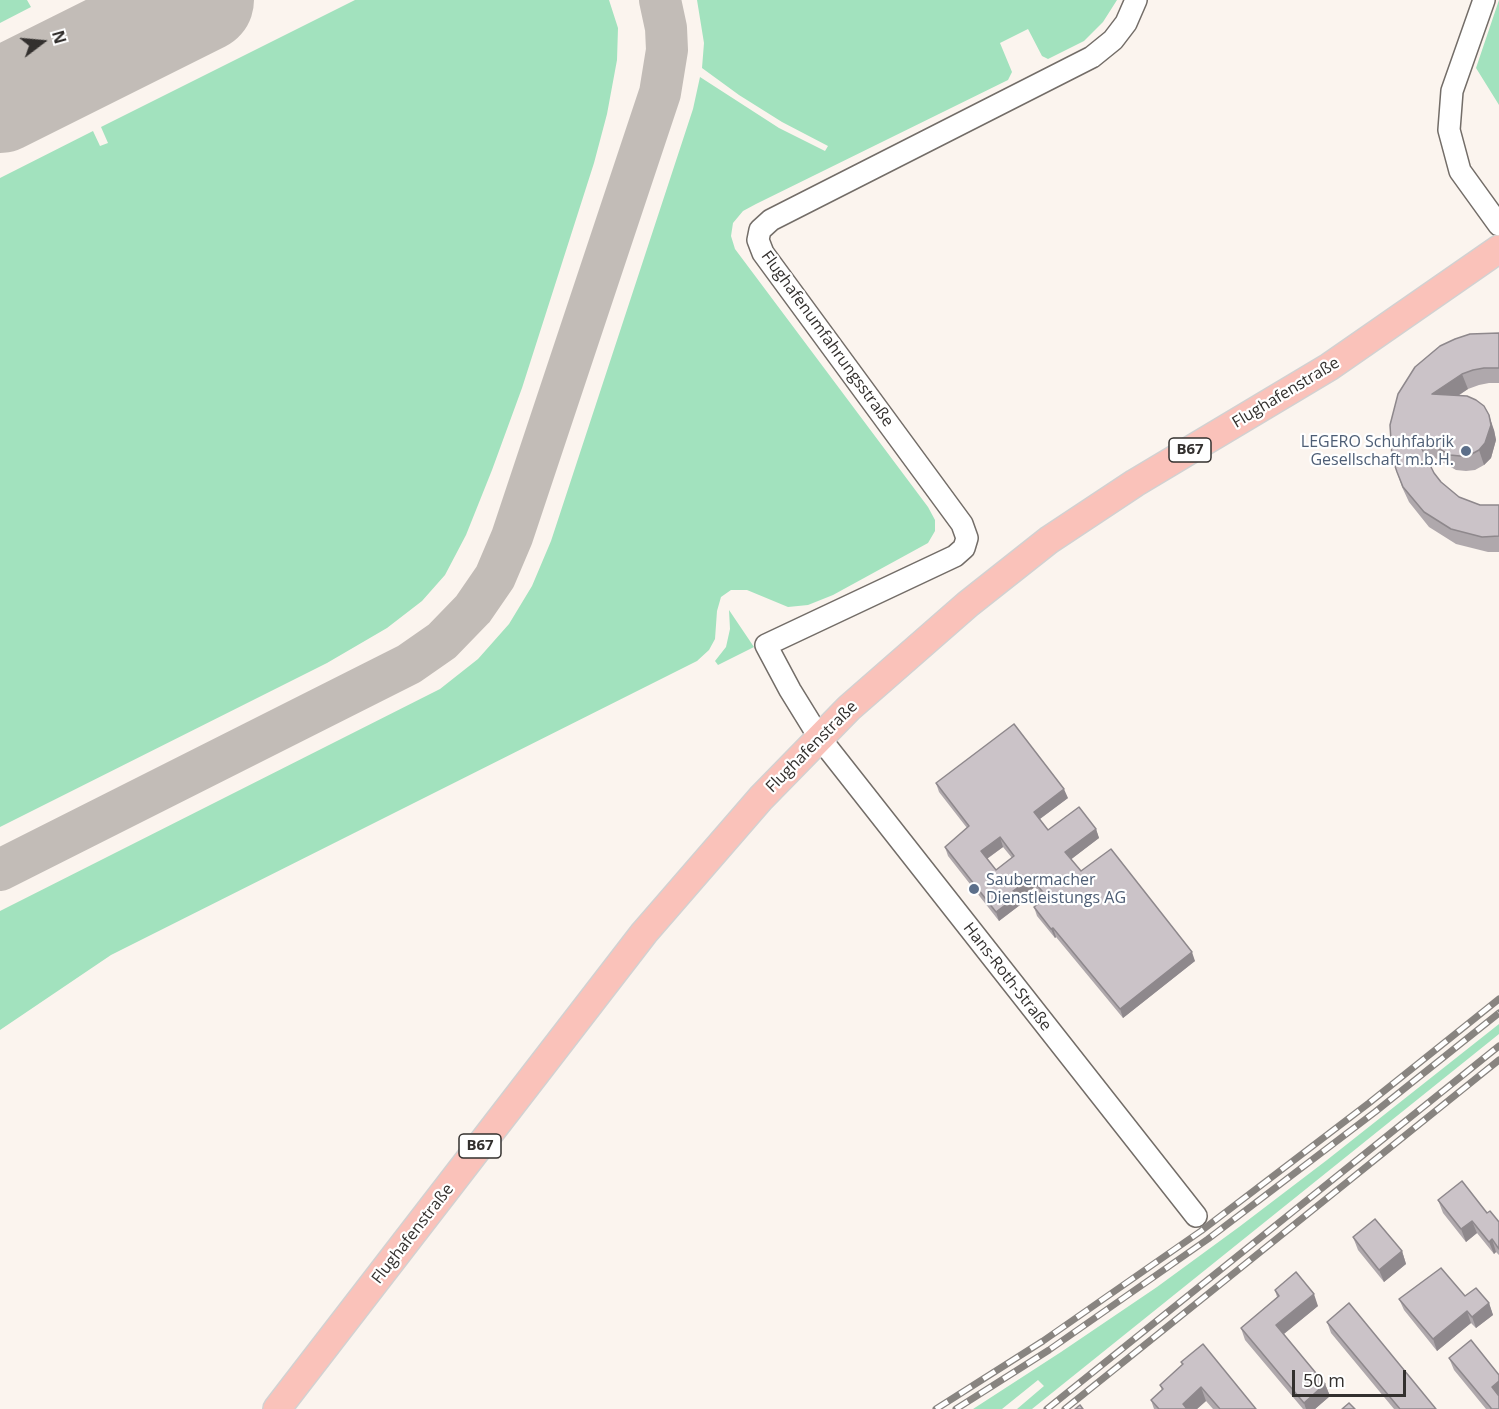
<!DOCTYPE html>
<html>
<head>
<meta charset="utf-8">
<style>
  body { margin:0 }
  #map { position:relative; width:1499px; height:1409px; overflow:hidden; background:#fbf4ee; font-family:"Open Sans",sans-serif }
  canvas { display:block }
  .north { position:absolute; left:12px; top:12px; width:60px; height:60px; -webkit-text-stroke:4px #fff; paint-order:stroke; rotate:74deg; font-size:16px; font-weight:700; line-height:24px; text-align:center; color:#33302e }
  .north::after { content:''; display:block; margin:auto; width:21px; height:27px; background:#33302e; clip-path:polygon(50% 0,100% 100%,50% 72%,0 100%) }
  .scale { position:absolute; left:1292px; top:1370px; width:114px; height:27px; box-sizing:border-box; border:3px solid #33302e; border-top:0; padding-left:8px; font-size:18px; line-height:21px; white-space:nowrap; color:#33302e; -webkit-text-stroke:4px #fff; paint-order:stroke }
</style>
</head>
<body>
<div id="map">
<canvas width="1499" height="1409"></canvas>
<div class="north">N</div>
<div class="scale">50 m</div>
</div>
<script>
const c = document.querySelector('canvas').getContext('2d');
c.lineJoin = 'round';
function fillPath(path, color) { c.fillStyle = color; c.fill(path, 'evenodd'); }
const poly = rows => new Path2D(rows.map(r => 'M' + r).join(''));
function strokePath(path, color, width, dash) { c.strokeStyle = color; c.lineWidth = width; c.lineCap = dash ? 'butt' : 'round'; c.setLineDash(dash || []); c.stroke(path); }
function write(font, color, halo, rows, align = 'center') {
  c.font = font + ' "Open Sans",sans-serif'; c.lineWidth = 4.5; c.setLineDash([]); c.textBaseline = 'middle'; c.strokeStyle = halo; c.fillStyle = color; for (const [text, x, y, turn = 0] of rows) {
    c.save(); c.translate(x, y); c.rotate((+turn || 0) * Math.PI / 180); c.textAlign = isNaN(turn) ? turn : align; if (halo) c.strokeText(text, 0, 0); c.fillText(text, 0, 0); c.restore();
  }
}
fillPath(poly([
  [0,0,27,0,31,7,0,23],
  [355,0,609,0,618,28,617,60,607,114,594,163,522,388,492,470,466,535,445,575,422,601,387,628,327,663,0,827,0,178,93,131,100,146,108,143,101,127],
  [697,0,1117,0,1103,22,1084,41,1048,59,1042,56,1028,29,1000,43,1012,72,1008,80,756,204,743,211,733,223,731,236,735,249,928,507,935,520,935,531,928,543,833,595,808,605,788,607,747,590,731,590,721,597,717,611,715,639,709,650,697,661,111,955,0,1030,0,911,440,689,478,659,509,624,532,586,551,541,693,109,700,77,779,128,825,151,828,146,782,122,739,95,702,68,704,43],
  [1499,0,1499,105,1476,68],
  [729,610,754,647,718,665,715,661,726,647,730,629],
  [1499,1024,1499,1034,1032,1409,1017,1409,1044,1386,1038,1380,1002,1409,973,1409,1061,1352,1157,1287,1239,1227,1327,1160]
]), '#a2e2be');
strokePath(poly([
  [0,870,409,664,442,641,473,609,495,577,512,537,660,93,667,50,666,28,660,0]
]), '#c2bcb7', 42);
strokePath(poly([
  [0,101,202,0]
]), '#c2bcb7', 104);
const minor = poly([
  [1136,0,1126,23,1113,40,1092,57,771,220,760,230,758,240,763,253,962,524,967,538,964,548,955,556,766,645,790,690,819,737,1196,1216],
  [1484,0,1452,91,1449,130,1460,171,1499,225]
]);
const major = poly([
  [277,1409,644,933,761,798,849,708,968,604,1049,540,1135,483,1329,367,1499,249]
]);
strokePath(minor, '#736d68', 24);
strokePath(major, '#d2d1d1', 30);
strokePath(minor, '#fff', 21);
strokePath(major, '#fac2ba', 27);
const rail = poly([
  [936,1409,1043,1341,1201,1231,1369,1103,1499,999],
  [956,1409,1049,1350,1208,1239,1375,1112,1499,1013],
  [1047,1409,1499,1046],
  [1065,1409,1499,1060]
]);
strokePath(rail, '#888480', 7);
strokePath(rail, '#fff', 4.5, [14]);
fillPath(poly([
  [1499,333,1499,383,1489,383,1479,385,1468,389,1458,396,1494,430,1496,440,1491,458,1484,465,1475,470,1466,471,1456,470,1423,451,1434,473,1441,482,1459,497,1480,505,1499,505,1499,552,1488,552,1456,544,1429,527,1409,502,1402,487,1392,457,1390,425],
  [936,783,1068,798,1040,819,1048,830,1096,829,1099,838,1071,859,1081,871,1195,961,1123,1018,1056,937,1055,938,1037,916,1034,907,1044,899,1035,887,1018,899,1020,905,999,921,948,856,945,847,967,828,939,792],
  [1003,847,1012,858,996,870,987,859],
  [1438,1200,1487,1213,1499,1222,1499,1255,1496,1252,1494,1254,1477,1233,1466,1242,1443,1213],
  [1353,1237,1402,1251,1406,1264,1384,1282,1358,1250],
  [1275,1290,1318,1306,1284,1334,1325,1384,1330,1396,1315,1409,1303,1409,1245,1340,1241,1328,1277,1297],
  [1465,1296,1489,1303,1493,1315,1476,1328,1471,1323,1437,1351,1404,1310,1399,1299],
  [1327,1322,1436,1409,1394,1409,1331,1333],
  [1449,1358,1499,1409,1486,1409,1454,1370],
  [1181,1362,1256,1409,1213,1409,1206,1401,1197,1409,1154,1409,1151,1400,1162,1390,1160,1385,1182,1365]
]), '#afa8ac');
fillPath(poly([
  [1462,374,1468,389,1437,409,1432,394],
  [1489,415,1494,430,1496,440,1491,458,1484,465,1479,450],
  [1064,789,1068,798,1037,821,1034,812],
  [1096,829,1099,838,1069,861,1065,852],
  [1000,837,1003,847,985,860,981,851],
  [1031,878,1035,887,1018,899,1020,905,999,921,996,912,1013,891],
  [1053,928,1056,937,1055,938,1051,929],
  [1192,952,1195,961,1123,1018,1120,1009],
  [1472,1221,1477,1233,1466,1242,1461,1229],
  [1492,1239,1496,1252,1494,1254,1489,1242],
  [1402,1251,1406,1264,1384,1282,1379,1270],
  [1314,1294,1318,1306,1280,1337,1276,1325],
  [1489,1303,1493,1315,1476,1328,1472,1317],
  [1467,1311,1471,1323,1437,1351,1433,1339],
  [1499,1381,1499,1396,1492,1387],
  [1325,1384,1330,1396,1315,1409,1306,1409,1304,1403],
  [1201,1387,1206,1401,1197,1409,1185,1409,1183,1404]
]), '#8e888c');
const building = poly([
  [1499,333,1499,368,1484,368,1473,370,1462,374,1432,394,1467,396,1476,400,1484,406,1489,415,1491,425,1485,443,1479,450,1470,455,1460,456,1450,455,1415,435,1434,473,1441,482,1459,497,1480,505,1499,505,1499,536,1482,537,1451,529,1424,512,1403,487,1397,472,1392,457,1390,425,1398,394,1415,367,1440,346,1455,339,1470,334,1499,333],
  [1014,724,1064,789,1034,812,1048,830,1079,807,1096,829,1065,852,1081,871,1111,849,1192,952,1120,1009,1053,928,1051,929,1034,907,1047,897,1031,878,1013,891,1017,896,996,912,945,847,969,826,936,783,1014,724],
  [1000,837,1014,856,996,870,981,851,1000,837],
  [1462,1181,1487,1213,1490,1211,1499,1222,1499,1249,1492,1239,1489,1242,1472,1221,1461,1229,1438,1200,1462,1181],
  [1375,1219,1402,1251,1379,1270,1353,1237,1375,1219],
  [1441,1268,1465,1296,1476,1288,1489,1303,1472,1317,1467,1311,1433,1339,1399,1299,1441,1268],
  [1296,1272,1314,1294,1276,1325,1325,1384,1304,1403,1241,1328,1279,1296,1275,1290,1296,1272],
  [1349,1303,1436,1409,1400,1409,1327,1322,1349,1303],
  [1471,1340,1499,1375,1499,1381,1492,1387,1499,1396,1499,1409,1491,1409,1491,1408,1449,1358,1471,1340],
  [1203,1344,1256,1409,1220,1409,1201,1387,1183,1404,1187,1409,1159,1409,1151,1400,1163,1389,1160,1385,1183,1364,1181,1362,1203,1344],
  [1349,1403,1355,1409,1342,1409,1349,1403],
  [1080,1405,1083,1409,1075,1409,1080,1405]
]);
fillPath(building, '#cbc3c8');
strokePath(building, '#8e888c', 1.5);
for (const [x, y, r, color] of [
  [1466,451,6,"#5c6f8a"],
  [974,889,6,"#5c6f8a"]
]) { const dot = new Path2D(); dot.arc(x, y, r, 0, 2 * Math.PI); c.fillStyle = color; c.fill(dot); strokePath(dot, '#fff', 2); }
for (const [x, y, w] of [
  [1190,450,42],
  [480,1146,42]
]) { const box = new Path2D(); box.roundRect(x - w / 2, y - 12, w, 24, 4.5); c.fillStyle = '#fff'; c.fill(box); strokePath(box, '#33302e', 1.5); }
write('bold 15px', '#33302e', null, [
  ["B67",1190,450],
  ["B67",480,1146]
]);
write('16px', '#33302e', '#fff', [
  ["Flughafenumfahrungsstraße",827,339,54],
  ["Flughafenstraße",1286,393,-31],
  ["Flughafenstraße",812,747,-45],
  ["Hans-Roth-Straße",1007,977,52],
  ["Flughafenstraße",413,1234,-52]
]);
write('16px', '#4e5e75', '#fff', [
  ["LEGERO Schuhfabrik",1454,442],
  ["Gesellschaft m.b.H.",1454,460],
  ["Saubermacher",986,880,"left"],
  ["Dienstleistungs AG",986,898,"left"]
], 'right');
</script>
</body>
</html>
